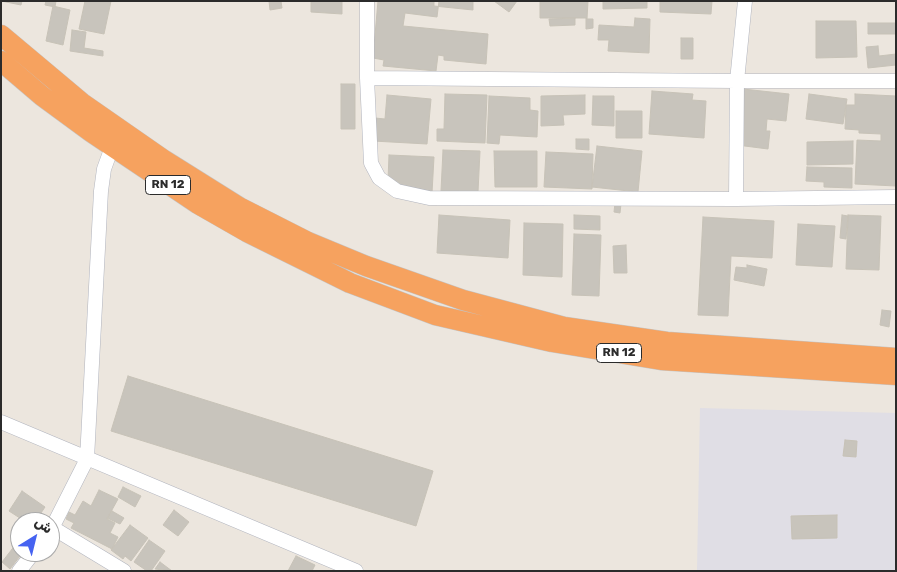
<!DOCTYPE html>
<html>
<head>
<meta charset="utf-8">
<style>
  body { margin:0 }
  #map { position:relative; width:897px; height:572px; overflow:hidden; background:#ece6de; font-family:Rubik,"Noto Sans Arabic",sans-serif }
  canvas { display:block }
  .frame { position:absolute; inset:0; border:2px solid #2b2b2b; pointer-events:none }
  .north { position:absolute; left:10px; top:512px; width:50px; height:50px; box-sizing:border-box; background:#fff; border:1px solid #aaa; border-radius:50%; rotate:36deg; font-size:14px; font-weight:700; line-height:20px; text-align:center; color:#2b2b2b }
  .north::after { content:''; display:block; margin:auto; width:18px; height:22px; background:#4663f1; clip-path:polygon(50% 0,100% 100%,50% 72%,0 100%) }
</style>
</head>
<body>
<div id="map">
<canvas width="897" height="572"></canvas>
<div class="frame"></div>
<div class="north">ش</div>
</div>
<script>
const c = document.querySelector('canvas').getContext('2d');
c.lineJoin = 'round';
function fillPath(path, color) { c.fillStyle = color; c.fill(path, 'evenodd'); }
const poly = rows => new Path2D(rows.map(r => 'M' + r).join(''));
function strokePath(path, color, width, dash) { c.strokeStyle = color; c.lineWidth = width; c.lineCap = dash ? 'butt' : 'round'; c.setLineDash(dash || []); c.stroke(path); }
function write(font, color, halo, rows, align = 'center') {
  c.font = font + ' Rubik,sans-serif'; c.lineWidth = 4; c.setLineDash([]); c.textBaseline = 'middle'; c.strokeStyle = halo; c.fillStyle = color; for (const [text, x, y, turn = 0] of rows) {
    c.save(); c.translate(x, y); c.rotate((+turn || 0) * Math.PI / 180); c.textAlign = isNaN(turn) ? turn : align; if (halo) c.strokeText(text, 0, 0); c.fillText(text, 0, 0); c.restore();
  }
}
fillPath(poly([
  [700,408,896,413,896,571,697,571]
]), '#e0dee5');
const building = poly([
  [1,1,22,1,21,5,1,1],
  [46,1,56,1,55,7,45,5,46,1],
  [85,1,111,1,104,34,79,29,85,1],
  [269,1,281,1,282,8,270,10,269,1],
  [311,1,342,1,342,14,311,12,311,1],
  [378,1,439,1,437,17,405,13,403,26,488,34,486,64,444,60,444,56,438,55,436,71,383,66,384,60,373,58,378,1],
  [434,1,473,1,473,10,434,6,434,1],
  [494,1,517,1,509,12,494,1],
  [540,1,588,1,587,19,593,19,593,28,586,29,586,18,540,18,540,1],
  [603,1,647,1,647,8,603,9,603,1],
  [660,1,712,1,711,14,660,12,660,1],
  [53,6,70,10,63,45,46,41,53,6],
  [575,18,575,25,550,26,549,19,575,18],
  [635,18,650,19,649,53,608,51,609,40,598,40,599,25,634,27,635,18],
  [816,21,856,21,857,57,816,58,816,21],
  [868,23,896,23,896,34,868,34,868,23],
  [72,30,86,32,84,48,103,51,103,56,70,51,72,30],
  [681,38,693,38,693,59,681,59,681,38],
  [878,46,879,56,896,54,896,65,868,68,866,47,878,46],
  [341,84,355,84,355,129,341,129,341,84],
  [743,89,789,94,786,121,767,119,766,131,770,131,768,149,737,145,743,89],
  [652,91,693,94,692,100,706,101,704,138,649,134,652,91],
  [445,94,487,95,485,143,437,141,437,129,444,129,445,94],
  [809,94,847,99,843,124,806,119,809,94],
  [855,94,896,96,896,186,855,184,857,140,881,141,881,134,859,133,859,130,845,129,846,105,855,105,855,94],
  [387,95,431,99,427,144,373,141,375,118,385,119,387,95],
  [585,95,585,114,563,115,564,125,541,126,541,96,585,95],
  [489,96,530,98,530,110,538,111,537,137,500,135,499,144,487,143,489,96],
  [593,96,614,96,614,126,592,125,593,96],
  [616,111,642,111,642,138,616,138,616,111],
  [576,139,589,139,589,150,576,149,576,139],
  [853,141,853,164,807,165,807,142,853,141],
  [597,146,642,151,638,192,592,187,597,146],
  [443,150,480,151,478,192,441,191,443,150],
  [494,151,537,151,537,187,495,187,494,151],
  [546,152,593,154,592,189,544,187,546,152],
  [389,155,434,157,432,193,391,191,388,180,389,155],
  [807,167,852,168,852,188,824,187,824,182,806,181,807,167],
  [615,203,621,204,620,213,614,212,615,203],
  [439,215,510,220,508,258,437,253,439,215],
  [574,215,600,216,600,230,574,229,574,215],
  [842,215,848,216,846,239,840,238,842,215],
  [848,215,881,216,879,270,846,269,848,215],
  [703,217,774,221,772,258,731,256,728,316,698,315,703,217],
  [524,223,563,224,562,277,523,275,524,223],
  [798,224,835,226,832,267,796,265,798,224],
  [574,234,601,235,599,296,572,295,574,234],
  [626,245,627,273,614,273,613,246,626,245],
  [747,265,767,269,764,286,734,280,736,267,747,268,747,265],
  [882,310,891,311,889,327,880,325,882,310],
  [128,376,433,471,416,526,111,431,128,376],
  [845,440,857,441,856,457,843,456,845,440],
  [123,487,141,496,135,507,118,497,123,487],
  [99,490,118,499,107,519,115,523,110,533,118,537,112,549,71,528,74,523,66,519,69,512,75,515,83,501,91,506,99,490],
  [22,491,45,507,35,522,26,522,9,511,22,491],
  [174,510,189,522,178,536,163,525,174,510],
  [112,511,124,518,120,524,107,518,112,511],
  [837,515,837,538,792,539,791,516,837,515],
  [130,525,148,538,131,561,125,556,123,559,111,550,130,525],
  [149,540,165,551,151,571,147,571,134,562,149,540],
  [16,544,20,547,20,552,23,552,10,569,2,562,16,544],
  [296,556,315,565,312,571,288,571,296,556],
  [160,562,172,571,155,569,160,562]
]);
fillPath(building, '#c8c4bc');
strokePath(building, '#c7c2b7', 1);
const minor = poly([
  [745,1,737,81,896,81],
  [367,78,737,81,736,199,429,198,397,191,379,178,371,163,367,78,367,1],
  [736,199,896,197],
  [1,422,356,571],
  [53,528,124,571],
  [50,532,87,459,101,191,104,169,112,147],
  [19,571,34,552]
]);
const highway = poly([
  [1,35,82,103,164,160,239,207,308,242,366,266,463,300,564,327,667,342,896,358],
  [1,61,42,96,91,132,198,204,247,232,350,283,435,315,552,342,661,360,896,375]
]);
strokePath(minor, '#b1b4be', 15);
strokePath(highway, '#c4c4c4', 21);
strokePath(minor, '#fff', 14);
strokePath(highway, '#f6a25f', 20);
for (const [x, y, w] of [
  [168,185,45],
  [619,353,45]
]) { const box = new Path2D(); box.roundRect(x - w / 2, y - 9.5, w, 19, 4); c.fillStyle = '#fff'; c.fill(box); strokePath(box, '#2b2b2b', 1); }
write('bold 12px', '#2b2b2b', null, [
  ["RN 12",168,185],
  ["RN 12",619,353]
]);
</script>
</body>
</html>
